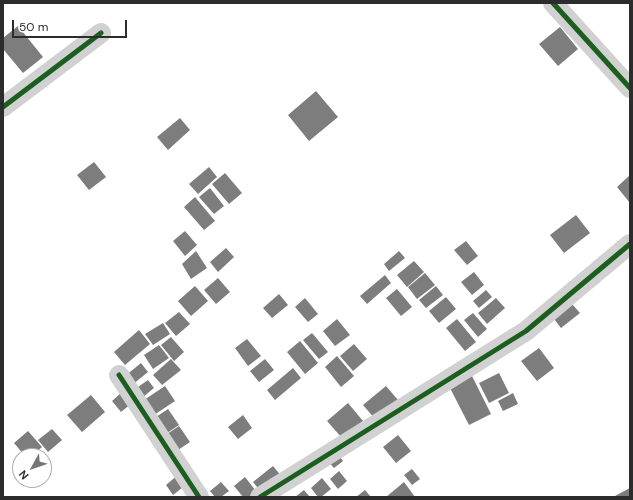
<!DOCTYPE html>
<html>
<head>
<meta charset="utf-8">
<style>
  body { margin:0 }
  #map { position:relative; width:633px; height:500px; overflow:hidden; background:#fff; font-family:"DM Sans",sans-serif }
  canvas { display:block }
  .frame { position:absolute; inset:0; border:4px solid #2c2c2c; pointer-events:none }
  .north { position:absolute; left:12px; top:448px; width:40px; height:40px; box-sizing:border-box; background:#fff; border:1px solid #ababab; border-radius:50%; rotate:230deg; font-size:11px; font-weight:700; line-height:16px; text-align:center; color:#2c2c2c }
  .north::after { content:''; display:block; margin:auto; width:14px; height:18px; background:#767676; clip-path:polygon(50% 0,100% 100%,50% 72%,0 100%) }
  .scale { position:absolute; left:12px; top:20px; width:115px; height:18px; box-sizing:border-box; border:2px solid #2c2c2c; border-top:0; padding-left:5px; font-size:12px; line-height:14px; white-space:nowrap; color:#2c2c2c; -webkit-text-stroke:3px #fff; paint-order:stroke }
</style>
</head>
<body>
<div id="map">
<canvas width="633" height="500"></canvas>
<div class="frame"></div>
<div class="north">N</div>
<div class="scale">50 m</div>
</div>
<script>
const c = document.querySelector('canvas').getContext('2d');
c.lineJoin = 'round';
function fillPath(path, color) { c.fillStyle = color; c.fill(path, 'evenodd'); }
const poly = rows => new Path2D(rows.map(r => 'M' + r).join(''));
function strokePath(path, color, width, dash) { c.strokeStyle = color; c.lineWidth = width; c.lineCap = dash ? 'butt' : 'round'; c.setLineDash(dash || []); c.stroke(path); }
fillPath(poly([
  [18,26,43,57,23,73,3,49,3,38],
  [560,27,578,49,558,66,539,44],
  [316,91,338,117,309,141,288,115],
  [180,118,190,130,168,150,157,137],
  [94,162,106,177,89,190,77,175],
  [209,167,217,177,198,194,189,184],
  [225,173,242,193,229,204,212,184],
  [630,175,630,203,617,187],
  [210,188,224,206,214,214,199,197],
  [195,197,215,221,204,230,184,207],
  [576,215,590,233,564,253,550,235],
  [185,231,197,245,185,256,173,241],
  [466,241,478,256,467,265,454,250],
  [226,248,234,257,218,272,210,262],
  [196,251,207,268,191,279,182,264],
  [399,251,405,258,389,271,384,264],
  [414,261,424,272,407,287,397,275],
  [474,272,484,285,472,295,461,282],
  [425,273,435,285,417,299,408,287],
  [385,275,391,283,367,304,360,296],
  [218,278,230,292,216,304,204,290],
  [195,286,208,301,191,316,178,301],
  [436,286,443,295,426,308,419,300],
  [397,289,412,307,401,316,386,298],
  [486,290,492,297,479,308,473,301],
  [279,294,288,305,272,318,263,308],
  [446,297,456,309,439,323,429,311],
  [305,298,318,314,308,322,295,307],
  [496,298,505,308,487,324,478,313],
  [572,304,580,313,561,328,554,319],
  [179,312,190,324,176,336,165,323],
  [473,313,487,329,478,337,464,320],
  [337,319,350,335,335,346,323,331],
  [457,319,476,342,465,351,446,328],
  [163,323,170,334,153,345,145,334],
  [139,330,150,344,125,365,114,352],
  [312,333,328,352,319,359,303,340],
  [171,337,184,352,174,361,161,345],
  [247,339,261,356,248,366,235,348],
  [300,341,318,363,305,374,287,352],
  [354,344,367,359,353,371,340,356],
  [159,345,169,358,153,369,144,355],
  [539,348,554,368,537,381,521,361],
  [337,356,354,376,341,387,325,367],
  [171,359,181,370,162,385,153,375],
  [265,359,274,370,259,382,250,371],
  [141,363,148,372,132,385,125,376],
  [293,368,301,378,275,400,267,390],
  [499,373,509,393,489,403,479,383],
  [472,376,491,414,469,425,450,388],
  [148,380,154,388,143,397,138,387],
  [165,386,175,401,154,415,144,400],
  [386,386,398,400,375,419,363,405],
  [122,392,132,403,121,412,112,401],
  [513,393,518,404,503,411,498,401],
  [91,395,105,412,82,432,67,415],
  [348,403,363,421,342,438,327,421],
  [168,409,179,425,167,433,156,417],
  [243,415,252,428,238,439,228,427],
  [179,426,190,442,178,450,167,434],
  [52,429,62,440,48,452,38,440],
  [28,431,42,447,32,456,25,456,14,443],
  [398,435,411,451,396,463,383,447],
  [336,452,343,461,334,468,327,460],
  [273,466,282,477,262,493,253,482],
  [412,469,420,479,412,485,404,475],
  [339,471,347,481,338,489,330,479],
  [179,474,187,484,173,495,166,485],
  [245,477,259,495,256,497,243,497,234,486],
  [322,478,331,489,321,497,318,497,311,488],
  [221,482,229,491,221,497,215,497,210,491],
  [404,482,415,497,386,497],
  [630,488,630,497,613,497],
  [304,490,310,497,295,497],
  [365,490,371,497,356,497]
]), '#7d7d7d');
strokePath(poly([
  [553,3,630,88],
  [3,107,101,33],
  [119,375,199,497],
  [260,497,526,331,630,244]
]), '#d1d1d1', 20);
strokePath(poly([
  [553,3,630,88],
  [3,107,101,33],
  [119,375,199,497],
  [260,497,526,331,630,244]
]), '#1b5e20', 5);
</script>
</body>
</html>
